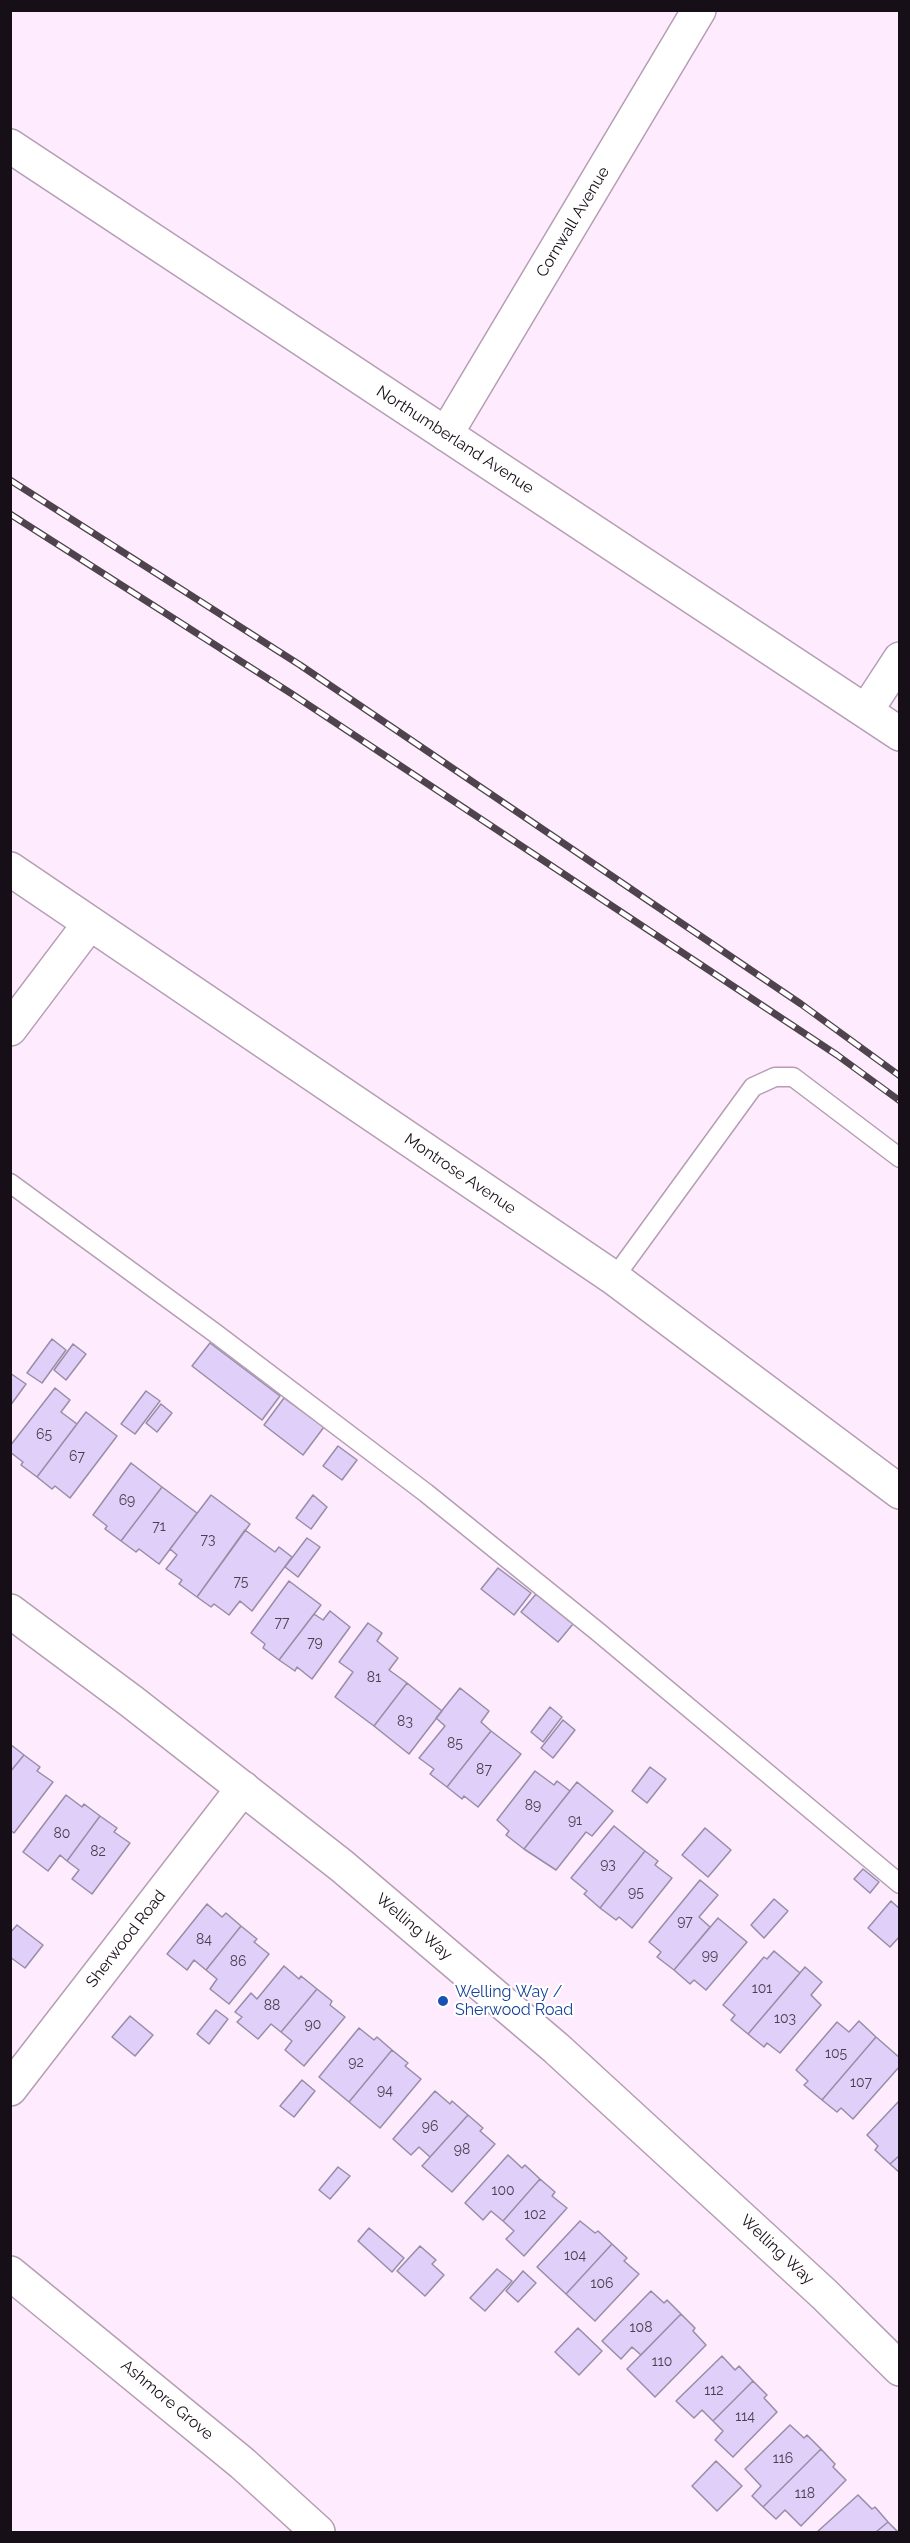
<!DOCTYPE html>
<html>
<head>
<meta charset="utf-8">
<style>
  body { margin:0 }
  #map { position:relative; width:910px; height:2543px; overflow:hidden; background:#ffebfe; font-family:Raleway,sans-serif }
  canvas { display:block }
  .frame { position:absolute; inset:0; border:12px solid #170f17; pointer-events:none }
</style>
</head>
<body>
<div id="map">
<canvas width="910" height="2543"></canvas>
<div class="frame"></div>
</div>
<script>
const c = document.querySelector('canvas').getContext('2d');
c.lineJoin = 'round';
function fillPath(path, color) { c.fillStyle = color; c.fill(path, 'evenodd'); }
const poly = rows => new Path2D(rows.map(r => 'M' + r).join(''));
function strokePath(path, color, width, dash) { c.strokeStyle = color; c.lineWidth = width; c.lineCap = dash ? 'butt' : 'round'; c.setLineDash(dash || []); c.stroke(path); }
function write(font, color, halo, rows, align = 'center') {
  c.font = font + ' Raleway,sans-serif'; c.lineWidth = 4.5; c.setLineDash([]); c.textBaseline = 'middle'; c.strokeStyle = halo; c.fillStyle = color; for (const [text, x, y, turn = 0] of rows) {
    c.save(); c.translate(x, y); c.rotate((+turn || 0) * Math.PI / 180); c.textAlign = isNaN(turn) ? turn : align; if (halo) c.strokeText(text, 0, 0); c.fillText(text, 0, 0); c.restore();
  }
}
const building = poly([
  [52,1339,66,1350,42,1383,27,1373,52,1339],
  [210,1343,280,1396,262,1420,192,1366,210,1343],
  [73,1344,86,1354,66,1380,54,1370,73,1344],
  [10,1373,26,1384,10,1406,10,1373],
  [55,1388,70,1400,61,1412,77,1424,37,1477,21,1465,23,1462,10,1452,10,1446,55,1388],
  [146,1391,160,1401,135,1434,121,1424,146,1391],
  [284,1398,324,1427,303,1455,264,1425,284,1398],
  [161,1404,172,1413,157,1432,146,1423,161,1404],
  [86,1412,117,1436,70,1498,55,1486,52,1489,37,1477,86,1412],
  [338,1446,357,1460,342,1480,323,1466,338,1446],
  [131,1463,162,1487,121,1541,105,1529,107,1526,93,1515,131,1463],
  [162,1487,197,1513,159,1564,139,1549,136,1552,121,1541,162,1487],
  [211,1495,250,1524,197,1597,179,1584,182,1580,166,1569,177,1555,170,1549,211,1495],
  [313,1495,327,1507,311,1529,296,1518,313,1495],
  [245,1530,275,1552,279,1547,292,1557,252,1611,240,1601,229,1615,214,1604,211,1607,197,1597,245,1530],
  [307,1538,320,1547,298,1577,285,1567,307,1538],
  [498,1568,531,1593,514,1615,481,1589,498,1568],
  [289,1581,321,1605,279,1660,263,1648,265,1644,251,1633,289,1581],
  [536,1594,573,1624,558,1642,521,1612,536,1594],
  [330,1611,350,1627,312,1679,297,1667,295,1671,279,1660,314,1614,323,1620,330,1611],
  [368,1623,382,1633,377,1641,398,1658,389,1670,407,1683,374,1726,335,1697,353,1672,339,1662,368,1623],
  [407,1683,442,1711,409,1754,374,1726,407,1683],
  [460,1688,489,1711,481,1722,491,1731,447,1787,430,1774,434,1769,419,1758,445,1726,436,1718,460,1688],
  [550,1707,562,1717,543,1742,531,1732,550,1707],
  [563,1720,575,1730,553,1758,541,1748,563,1720],
  [491,1731,521,1754,478,1807,464,1796,462,1799,447,1787,491,1731],
  [10,1744,24,1755,10,1772,10,1744],
  [24,1755,40,1767,37,1771,53,1782,14,1833,10,1830,10,1772,24,1755],
  [650,1767,666,1779,647,1803,632,1791,650,1767],
  [535,1771,554,1785,557,1781,570,1791,524,1849,506,1835,509,1831,497,1820,535,1771],
  [577,1782,613,1811,592,1836,586,1832,556,1870,524,1849,577,1782],
  [66,1795,82,1807,84,1804,100,1816,67,1861,60,1855,48,1871,23,1852,66,1795],
  [100,1816,117,1828,114,1832,130,1843,92,1894,72,1879,79,1870,67,1861,100,1816],
  [614,1826,645,1851,600,1908,584,1894,587,1891,571,1878,614,1826],
  [705,1828,731,1850,708,1877,682,1855,705,1828],
  [645,1851,658,1861,655,1865,672,1878,632,1928,619,1917,616,1920,600,1908,645,1851],
  [863,1869,879,1882,870,1893,854,1879,863,1869],
  [700,1880,718,1895,699,1917,710,1927,674,1970,657,1957,661,1952,649,1942,700,1880],
  [774,1899,788,1911,764,1938,751,1925,774,1899],
  [891,1901,900,1909,900,1936,890,1947,868,1928,891,1901],
  [207,1904,222,1917,226,1913,241,1926,206,1970,194,1960,187,1970,167,1954,207,1904],
  [718,1918,747,1942,706,1990,694,1980,690,1984,674,1970,718,1918],
  [17,1925,43,1945,25,1968,10,1957,10,1933,17,1925],
  [241,1926,257,1939,254,1942,269,1954,229,2004,210,1989,217,1979,206,1970,241,1926],
  [774,1951,800,1973,748,2034,731,2020,735,2015,723,2005,764,1957,767,1959,774,1951],
  [284,1966,299,1979,301,1976,317,1989,281,2032,271,2024,258,2039,237,2022,242,2017,235,2012,251,1993,257,1999,284,1966],
  [805,1967,822,1982,811,1995,821,2005,780,2053,767,2043,764,2047,748,2034,805,1967],
  [317,1989,332,2001,330,2005,345,2017,304,2066,285,2050,292,2041,281,2032,317,1989],
  [216,2010,228,2019,209,2044,197,2034,216,2010],
  [130,2016,153,2035,135,2056,112,2037,130,2016],
  [859,2021,876,2037,822,2100,804,2085,808,2081,796,2070,837,2022,849,2032,859,2021],
  [359,2028,374,2040,377,2037,392,2050,349,2102,319,2077,359,2028],
  [876,2037,900,2058,900,2066,853,2119,841,2108,837,2112,822,2100,876,2037],
  [392,2050,408,2063,405,2066,421,2079,380,2128,349,2102,392,2050],
  [302,2080,315,2091,294,2117,280,2106,302,2080],
  [435,2091,450,2104,452,2101,468,2115,430,2157,419,2147,411,2155,393,2139,435,2091],
  [900,2100,900,2155,890,2164,875,2150,878,2146,867,2135,900,2100],
  [468,2115,483,2128,480,2131,495,2144,452,2192,422,2166,468,2115],
  [508,2155,522,2168,525,2165,540,2179,503,2221,491,2211,483,2220,465,2203,508,2155],
  [900,2155,900,2173,890,2164,900,2155],
  [338,2167,350,2176,330,2199,319,2190,338,2167],
  [540,2179,555,2192,552,2196,567,2208,524,2256,506,2239,514,2231,503,2221,540,2179],
  [580,2221,595,2233,598,2231,612,2244,566,2294,537,2267,580,2221],
  [369,2228,404,2258,392,2272,358,2241,369,2228],
  [612,2244,627,2258,624,2261,639,2274,595,2321,566,2294,612,2244],
  [420,2246,436,2260,432,2264,444,2275,425,2296,397,2271,420,2246],
  [497,2269,512,2281,485,2311,470,2298,497,2269],
  [523,2271,536,2283,518,2302,506,2291,523,2271],
  [651,2291,664,2303,667,2300,681,2314,641,2355,632,2347,621,2359,602,2341,651,2291],
  [681,2314,695,2328,693,2331,706,2345,655,2397,627,2369,681,2314],
  [578,2328,602,2351,579,2375,555,2352,578,2328],
  [722,2356,735,2370,739,2366,753,2381,713,2421,702,2410,694,2418,676,2401,722,2356],
  [753,2381,767,2395,764,2398,777,2412,733,2457,715,2440,723,2431,713,2421,753,2381],
  [790,2425,804,2438,807,2435,821,2449,763,2507,752,2496,761,2486,745,2469,790,2425],
  [821,2449,835,2464,833,2467,846,2480,801,2526,785,2510,776,2519,763,2507,821,2449],
  [716,2461,742,2486,717,2511,692,2486,716,2461],
  [858,2495,872,2509,875,2507,888,2522,876,2532,817,2532,858,2495],
  [888,2522,898,2532,876,2532,888,2522]
]);
fillPath(building, '#e0cff8');
strokePath(building, '#988da7', 1.5);
const lane = poly([
  [10,1183,215,1333,426,1493,597,1631,900,1884],
  [614,1278,753,1087,775,1077,793,1077,900,1158]
]);
const street = poly([
  [446,434,699,10],
  [866,711,900,659],
  [10,869,614,1278,900,1492],
  [10,1029,90,923],
  [10,2089,243,1788],
  [10,2273,242,2463,318,2532]
]);
const secondary = poly([
  [10,146,900,734],
  [10,1611,131,1701,342,1866,556,2048,824,2294,900,2369]
]);
strokePath(lane, '#b59eb4', 21);
strokePath(street, '#b59eb4', 36);
strokePath(secondary, '#b59eb4', 36);
strokePath(lane, '#fff', 18);
strokePath(street, '#fff', 33);
strokePath(secondary, '#fff', 33);
const rail = poly([
  [10,480,300,665,801,1004,900,1076],
  [10,514,292,694,837,1055,900,1101]
]);
strokePath(rail, '#4f444e', 7);
strokePath(rail, '#fff', 4.5, [14]);
for (const [x, y, r, color] of [
  [443,2001,6,"#1a4fb4"]
]) { const dot = new Path2D(); dot.arc(x, y, r, 0, 2 * Math.PI); c.fillStyle = color; c.fill(dot); strokePath(dot, '#fff', 2); }
write('14px', '#493f4f', null, [
  ["65",44,1435],
  ["67",77,1457],
  ["69",127,1501],
  ["71",159,1527],
  ["73",208,1540],
  ["75",241,1582],
  ["77",282,1623],
  ["79",315,1643],
  ["81",374,1678],
  ["83",405,1722],
  ["85",455,1744],
  ["87",484,1770],
  ["89",533,1806],
  ["91",575,1821],
  ["80",62,1834],
  ["82",98,1852],
  ["93",608,1865],
  ["95",636,1893],
  ["97",685,1922],
  ["84",204,1940],
  ["99",710,1956],
  ["86",238,1962],
  ["101",762,1989],
  ["88",272,2006],
  ["103",785,2019],
  ["90",313,2025],
  ["105",836,2054],
  ["92",356,2063],
  ["107",861,2083],
  ["94",385,2091],
  ["96",430,2127],
  ["98",462,2150],
  ["100",503,2191],
  ["102",535,2215],
  ["104",575,2256],
  ["106",602,2284],
  ["108",641,2328],
  ["110",662,2362],
  ["112",714,2391],
  ["114",745,2417],
  ["116",783,2459],
  ["118",805,2494]
]);
write('16px', '#170f17', '#fff', [
  ["Cornwall Avenue",573,222,-59],
  ["Northumberland Avenue",455,440,33],
  ["Montrose Avenue",460,1174,34],
  ["Welling Way",414,1927,40],
  ["Sherwood Road",126,1939,-52],
  ["Welling Way",777,2250,43],
  ["Ashmore Grove",167,2400,40]
]);
write('16px', '#164399', '#fff', [
  ["Welling Way /",455,1992],
  ["Sherwood Road",455,2010]
], 'left');
</script>
</body>
</html>
